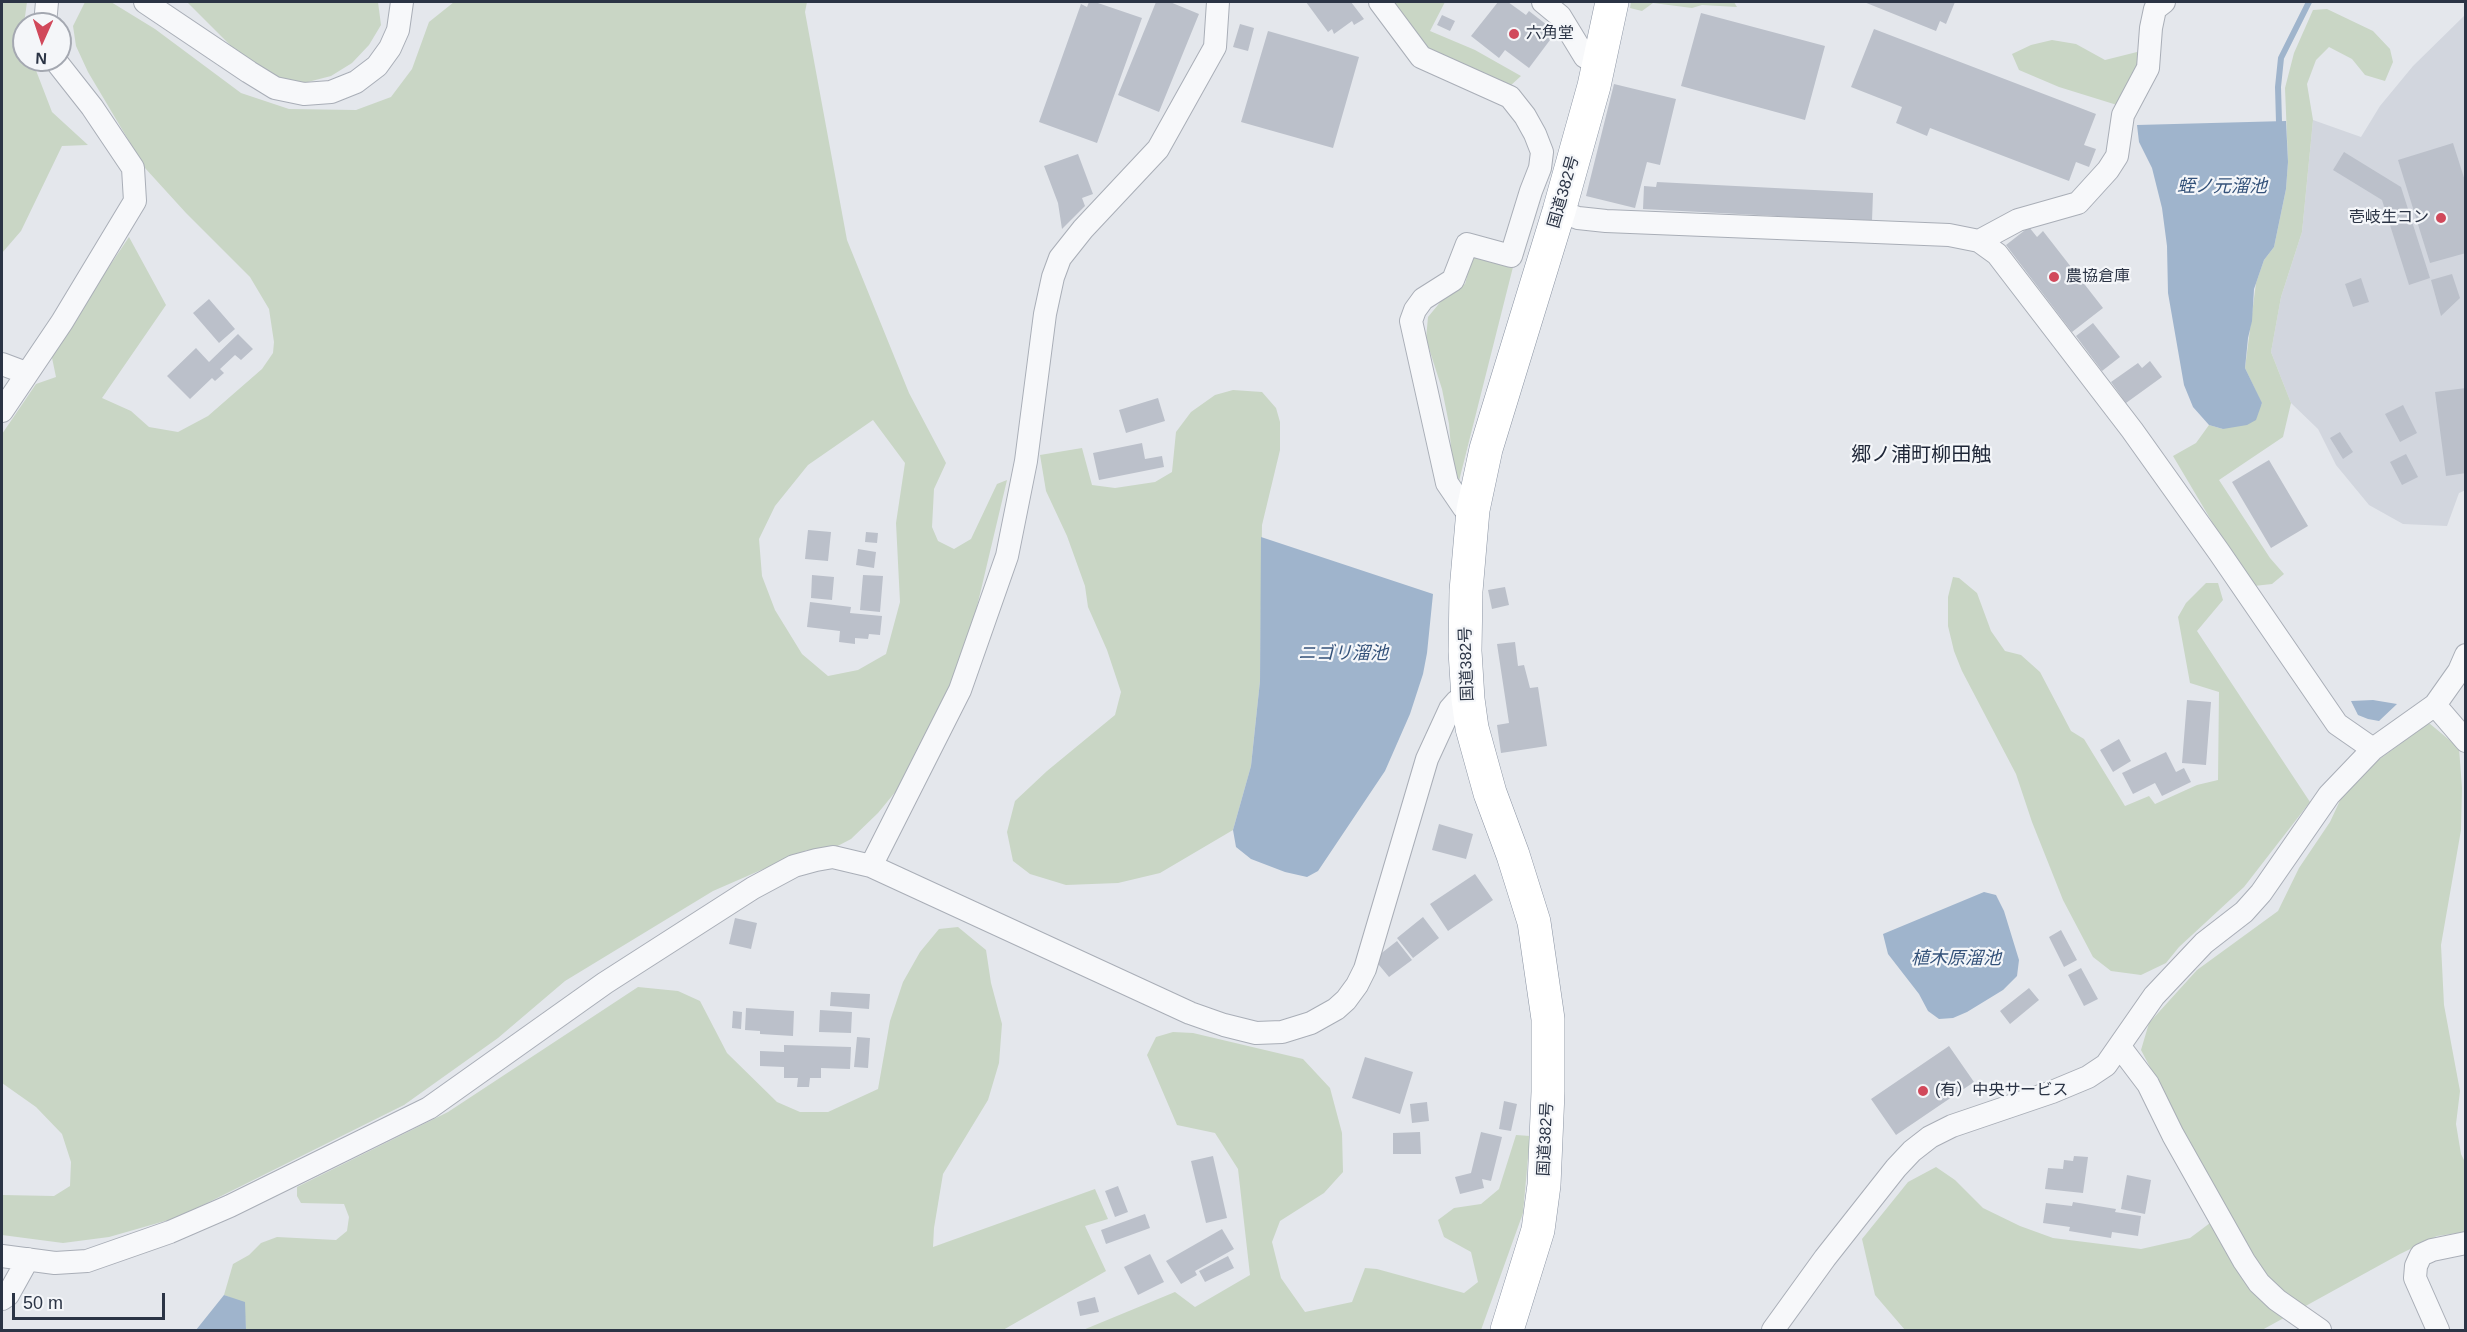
<!DOCTYPE html>
<html>
<head>
<meta charset="utf-8">
<style>
  body { margin:0 }
  #map { position:relative; width:2467px; height:1332px; overflow:hidden; background:#e4e7ec; font-family:Arial,sans-serif }
  canvas { display:block }
  .frame { position:absolute; inset:0; border:3px solid #2b3445; pointer-events:none }
  .north { position:absolute; left:12px; top:12px; width:60px; height:60px; box-sizing:border-box; background:#f4f6f9; border:2px solid #a4a8b1; border-radius:50%; rotate:183deg; font-size:16px; font-weight:700; line-height:24px; text-align:center; color:#2b3445 }
  .north::after { content:''; display:block; margin:auto; width:21px; height:27px; background:#d1495b; clip-path:polygon(50% 0,100% 100%,50% 72%,0 100%) }
  .scale { position:absolute; left:12px; top:1293px; width:153px; height:27px; box-sizing:border-box; border:3px solid #2b3445; border-top:0; padding-left:8px; font-size:18px; line-height:21px; white-space:nowrap; color:#2b3445; -webkit-text-stroke:4px #f4f6f9; paint-order:stroke }
</style>
</head>
<body>
<div id="map">
<canvas width="2467" height="1332"></canvas>
<div class="frame"></div>
<div class="north">N</div>
<div class="scale">50 m</div>
</div>
<script>
const c = document.querySelector('canvas').getContext('2d');
c.lineJoin = 'round';
function fillPath(path, color) { c.fillStyle = color; c.fill(path, 'evenodd'); }
const poly = rows => new Path2D(rows.map(r => 'M' + r).join(''));
function strokePath(path, color, width, dash) { c.strokeStyle = color; c.lineWidth = width; c.lineCap = dash ? 'butt' : 'round'; c.setLineDash(dash || []); c.stroke(path); }
function write(font, color, halo, rows, align = 'center') {
  c.font = font + ' Arial,"Noto Sans JP",sans-serif'; c.lineWidth = 4.5; c.setLineDash([]); c.textBaseline = 'middle'; c.strokeStyle = halo; c.fillStyle = color; for (const [text, x, y, turn = 0] of rows) {
    c.save(); c.translate(x, y); c.rotate((+turn || 0) * Math.PI / 180); c.textAlign = isNaN(turn) ? turn : align; if (halo) c.strokeText(text, 0, 0); c.fillText(text, 0, 0); c.restore();
  }
}
fillPath(poly([
  [2465,15,2466,490,2459,493,2447,526,2403,524,2369,505,2336,465,2318,429,2291,403,2271,352,2281,297,2302,232,2313,120,2361,137,2380,106,2413,66]
]), '#d2d6de');
fillPath(poly([
  [2,2,27,2,24,24,24,60,32,60,52,112,88,145,62,146,21,231,2,253],
  [85,2,111,2,155,29,241,93,289,109,356,110,391,97,412,69,429,22,454,2,807,2,805,12,847,240,909,393,946,463,934,489,932,527,938,541,954,549,971,539,997,484,1007,480,966,653,941,713,901,785,878,813,851,839,830,850,807,850,713,891,565,981,498,1038,404,1105,179,1217,109,1237,63,1243,2,1235,2,1195,54,1196,70,1186,71,1162,62,1134,36,1107,2,1083,2,434,36,384,56,377,51,353,129,237,166,305,102,398,131,411,149,427,178,432,208,416,262,369,273,353,274,342,269,309,250,277,186,213,145,168,88,72,76,46,73,26],
  [873,420,905,463,896,523,900,602,886,654,858,670,828,676,802,654,775,610,762,576,759,539,775,506,808,465],
  [187,2,378,2,381,25,369,45,352,63,331,76,304,83,279,80,232,47],
  [1392,2,1445,2,1430,31,1475,50,1521,76,1509,87,1426,50],
  [1631,2,1734,2,1737,7,1702,5,1692,8,1653,3,1642,11,1630,8],
  [2327,9,2373,31,2390,49,2393,62,2385,81,2365,75,2352,59,2329,47,2316,60,2307,84,2313,120,2302,232,2281,297,2271,352,2291,403,2283,437,2219,480,2270,558,2284,574,2272,584,2254,586,2243,574,2173,456,2196,443,2209,425,2223,429,2262,404,2245,368,2256,283,2264,260,2274,247,2286,189,2288,162,2285,88,2294,53,2313,10],
  [2052,40,2076,44,2105,60,2137,52,2141,61,2117,105,2059,87,2019,70,2012,54,2031,45],
  [1473,253,1513,267,1459,481,1453,471,1449,424,1442,389,1426,339,1428,317,1447,294,1465,284],
  [1233,390,1262,392,1276,408,1280,422,1280,450,1262,525,1260,681,1251,766,1233,830,1160,873,1118,883,1066,885,1030,874,1013,861,1007,832,1015,801,1047,771,1115,715,1121,692,1107,650,1088,607,1085,586,1067,536,1046,491,1040,455,1082,448,1092,485,1115,488,1155,482,1172,472,1176,432,1191,412,1215,395],
  [1953,577,1959,578,1977,593,1991,631,2005,651,2021,655,2040,672,2071,731,2084,739,2125,806,2149,796,2155,804,2197,785,2218,780,2219,692,2190,683,2178,617,2186,603,2206,583,2218,583,2223,600,2197,631,2310,802,2244,887,2179,947,2166,963,2141,975,2111,971,2093,957,2063,900,2032,822,2016,774,1962,671,1954,651,1948,626,1948,597],
  [2429,723,2459,748,2462,788,2461,830,2441,945,2444,1005,2460,1091,2456,1124,2461,1154,2465,1162,2465,1232,2437,1236,2400,1254,2262,1330,1905,1330,1875,1295,1862,1239,1908,1182,1936,1167,1955,1180,1983,1208,2020,1226,2053,1238,2141,1249,2190,1238,2226,1211,2141,1050,2149,1023,2197,970,2278,911,2299,868,2330,822,2343,794,2370,766],
  [958,927,986,950,991,983,1002,1024,999,1063,988,1100,943,1174,934,1228,933,1247,1095,1189,1108,1219,1085,1226,1106,1271,1003,1330,246,1330,244,1303,224,1295,233,1264,249,1255,261,1243,277,1237,336,1240,347,1231,349,1217,344,1204,301,1203,297,1196,297,1187,448,1112,638,987,678,991,700,1001,727,1053,777,1102,800,1112,828,1112,878,1089,890,1021,903,982,920,952,939,929],
  [1173,1032,1193,1033,1303,1059,1330,1088,1342,1133,1343,1172,1324,1193,1280,1221,1272,1242,1281,1278,1305,1312,1352,1302,1365,1268,1377,1269,1464,1293,1478,1282,1471,1252,1444,1237,1438,1220,1454,1208,1481,1204,1499,1189,1516,1135,1530,1136,1523,1213,1481,1330,1083,1330,1175,1292,1195,1307,1250,1275,1238,1169,1215,1133,1177,1125,1147,1055,1156,1037]
]), '#c9d6c5');
fillPath(poly([
  [2286,121,2288,162,2286,189,2274,247,2264,260,2254,289,2252,321,2248,338,2245,368,2262,403,2256,420,2247,425,2223,429,2209,425,2193,407,2184,385,2168,293,2167,246,2162,208,2152,168,2139,142,2137,125],
  [1261,537,1433,594,1427,653,1423,674,1410,714,1385,771,1318,871,1307,877,1285,872,1251,859,1236,847,1233,830,1251,766,1260,681],
  [2373,700,2397,704,2379,721,2368,719,2358,715,2351,701],
  [1984,892,1996,895,2004,911,2019,960,2017,976,2003,990,1967,1012,1953,1018,1939,1019,1928,1011,1919,994,1888,954,1883,934],
  [224,1295,245,1302,246,1330,196,1330]
]), '#9fb4cc');
strokePath(poly([
  [2279,122,2278,87,2281,58,2309,2]
]), '#9fb4cc', 6);
fillPath(poly([
  [1089,2,1095,2,1142,18,1097,143,1039,122,1081,4,1087,7],
  [1156,2,1170,2,1199,14,1159,112,1118,95],
  [1306,2,1351,2,1364,19,1354,25,1352,21,1334,34,1332,29,1328,32],
  [1498,2,1508,2,1526,15,1529,11,1556,32,1529,68,1505,50,1499,58,1471,36],
  [1864,2,1955,2,1946,24,1940,21,1936,31],
  [1701,13,1825,46,1805,120,1681,86],
  [1442,15,1455,21,1450,31,1437,25],
  [1240,24,1254,28,1248,51,1233,47],
  [1874,29,2096,114,2084,145,2096,149,2089,167,2076,162,2069,181,1930,128,1927,136,1896,123,1902,107,1851,87],
  [1268,31,1359,57,1333,148,1241,122],
  [1614,84,1676,99,1660,165,1647,162,1635,208,1586,196],
  [2453,143,2466,184,2466,253,2430,263,2398,160],
  [2344,152,2401,187,2430,278,2409,285,2382,200,2333,170],
  [1078,154,1093,194,1082,198,1085,206,1062,229,1058,203,1044,166],
  [1657,182,1873,193,1872,221,1643,209,1644,186,1656,187],
  [2029,227,2037,237,2043,231,2103,308,2072,332,2006,245],
  [2452,274,2460,298,2441,316,2431,280],
  [2361,278,2369,302,2353,307,2345,284],
  [209,299,235,329,219,343,193,313],
  [2093,323,2120,357,2102,371,2076,336],
  [238,334,253,349,241,360,235,355,220,369,224,373,215,381,212,378,190,399,167,376,196,348,209,362],
  [2150,361,2162,377,2126,403,2111,382,2138,363,2142,368],
  [2466,388,2466,473,2446,476,2435,392],
  [1158,398,1165,421,1126,433,1119,410],
  [2403,405,2417,433,2400,442,2385,414],
  [2340,432,2353,452,2343,459,2330,438],
  [1142,443,1145,459,1162,456,1164,467,1099,480,1093,453],
  [2406,454,2418,477,2402,485,2390,462],
  [2269,460,2308,526,2271,548,2232,482],
  [808,530,831,532,828,561,805,559],
  [866,532,878,533,877,543,865,542],
  [858,549,876,552,874,568,856,565],
  [812,575,834,577,832,600,811,598],
  [863,575,883,576,880,612,860,610],
  [1505,587,1509,605,1492,609,1488,590],
  [810,602,851,607,850,613,882,616,880,635,869,634,868,639,855,638,855,644,839,642,840,631,807,627],
  [1515,642,1518,666,1524,665,1530,688,1538,687,1547,746,1501,753,1497,725,1509,723,1497,644],
  [2187,700,2211,702,2206,765,2182,763],
  [2119,739,2131,761,2113,772,2100,750],
  [2166,752,2176,772,2184,768,2191,782,2162,796,2155,783,2133,794,2122,773],
  [1439,824,1473,834,1466,859,1432,850],
  [1475,874,1493,900,1448,931,1430,904],
  [1423,917,1439,938,1413,958,1397,938],
  [735,918,757,923,751,949,729,944],
  [2061,930,2077,960,2064,967,2049,937],
  [1397,941,1412,960,1389,977,1374,959],
  [2081,968,2098,999,2084,1006,2068,975],
  [2029,988,2039,1000,2010,1024,2000,1011],
  [831,992,870,994,869,1009,830,1006],
  [746,1008,794,1011,793,1036,760,1034,760,1031,745,1030],
  [820,1010,852,1012,851,1033,819,1032],
  [733,1011,742,1012,741,1029,732,1028],
  [857,1037,870,1038,868,1068,854,1067],
  [784,1045,851,1047,850,1069,821,1068,821,1078,810,1078,809,1087,797,1087,798,1078,784,1078,784,1067,760,1066,760,1051,784,1052],
  [1949,1046,1974,1082,1896,1135,1871,1099],
  [1365,1057,1413,1072,1400,1114,1352,1098],
  [1504,1101,1517,1104,1511,1131,1499,1129],
  [1427,1102,1429,1121,1412,1123,1410,1104],
  [1420,1132,1421,1154,1393,1154,1393,1133],
  [1481,1132,1502,1137,1491,1181,1482,1179,1484,1188,1460,1194,1455,1177,1471,1173],
  [1213,1156,1227,1218,1206,1223,1191,1161],
  [2074,1156,2088,1157,2083,1193,2045,1189,2048,1168,2063,1169,2064,1160,2073,1161],
  [2127,1175,2151,1180,2145,1214,2121,1209],
  [1118,1186,1128,1212,1115,1217,1105,1191],
  [2073,1202,2116,1209,2115,1212,2141,1216,2138,1236,2112,1232,2111,1238,2069,1231,2070,1227,2043,1223,2046,1203,2072,1206],
  [1145,1214,1150,1228,1106,1244,1101,1230],
  [1222,1229,1234,1249,1195,1271,1197,1275,1181,1284,1166,1261],
  [1150,1254,1164,1282,1138,1295,1124,1267],
  [1228,1256,1234,1268,1205,1282,1199,1271],
  [1095,1297,1099,1312,1080,1316,1077,1302]
]), '#bbc0ca');
const minor = poly([
  [145,2,249,72,275,88,304,94,331,92,356,82,377,66,390,48,398,30,402,2],
  [1380,2,1421,57,1510,97,1525,116,1535,134,1542,152,1540,168,1531,191,1511,256,1467,244,1453,280,1423,299,1415,310,1411,321,1447,483,1464,508,1473,510],
  [1543,2,1560,16,1585,57,1599,63],
  [45,24,47,2],
  [1559,211,1578,218,1606,221,1949,235,1979,241,1997,254,2132,430,2219,552,2337,724,2373,749],
  [1979,241,2018,220,2078,203,2108,170,2117,156,2123,115,2148,68,2151,28,2155,9,2164,2],
  [2,364,26,373],
  [2,411,62,322,135,201,133,168,92,107,55,60],
  [2435,705,2466,741],
  [871,866,960,690,1007,556,1026,461,1045,314,1053,277,1060,258,1083,229,1158,149,1215,47,1218,2],
  [2120,1047,2148,1084,2173,1135,2244,1261,2259,1283,2277,1300,2320,1330],
  [2,1256,55,1263,87,1261,170,1232,230,1206,429,1108,605,983,753,888,794,866,816,860,833,857,871,866,1190,1013,1224,1025,1256,1033,1282,1032,1311,1023,1336,1009,1346,1000,1357,985,1365,969,1427,759,1450,709,1457,701,1468,699],
  [2,1299,8,1295,28,1259],
  [1773,1330,1825,1258,1896,1168,1912,1151,1930,1137,1952,1126,2052,1092,2088,1077,2106,1065,2154,996,2204,943,2244,912,2261,893,2329,795,2373,749,2435,705,2459,671,2466,655],
  [2438,1330,2415,1278,2416,1266,2421,1255,2432,1250,2466,1243]
]);
const highway = poly([
  [1507,1330,1538,1230,1544,1185,1548,1092,1548,1019,1534,922,1513,855,1490,793,1472,728,1468,699,1465,651,1466,591,1473,510,1486,449,1559,211,1594,86,1612,2]
]);
strokePath(minor, '#a9aeb7', 24);
strokePath(highway, '#8b94a3', 34);
strokePath(minor, '#f7f8fa', 22);
strokePath(highway, '#fff', 33);
for (const [x, y, r, color] of [
  [1514,34,6,"#d1495b"],
  [2441,218,6,"#d1495b"],
  [2054,277,6,"#d1495b"],
  [1923,1091,6,"#d1495b"]
]) { const dot = new Path2D(); dot.arc(x, y, r, 0, 2 * Math.PI); c.fillStyle = color; c.fill(dot); strokePath(dot, '#f4f6f9', 2); }
write('16px', '#2b3445', '#f4f6f9', [
  ["六角堂",1526,34],
  ["壱岐生コン",2429,218,"right"],
  ["農協倉庫",2066,277],
  ["(有）中央サービス",1935,1091]
], 'left');
write('16px', '#2b3445', '#f4f6f9', [
  ["国道382号",1564,192,-74],
  ["国道382号",1467,664,-92],
  ["国道382号",1546,1139,-87]
]);
write('italic 18px', '#34527a', '#f4f6f9', [
  ["蛭ノ元溜池",2222,187],
  ["ニゴリ溜池",1343,654],
  ["植木原溜池",1956,959]
]);
write('20px', '#1d2536', '#f4f6f9', [
  ["郷ノ浦町柳田触",1921,455]
]);
</script>
</body>
</html>
